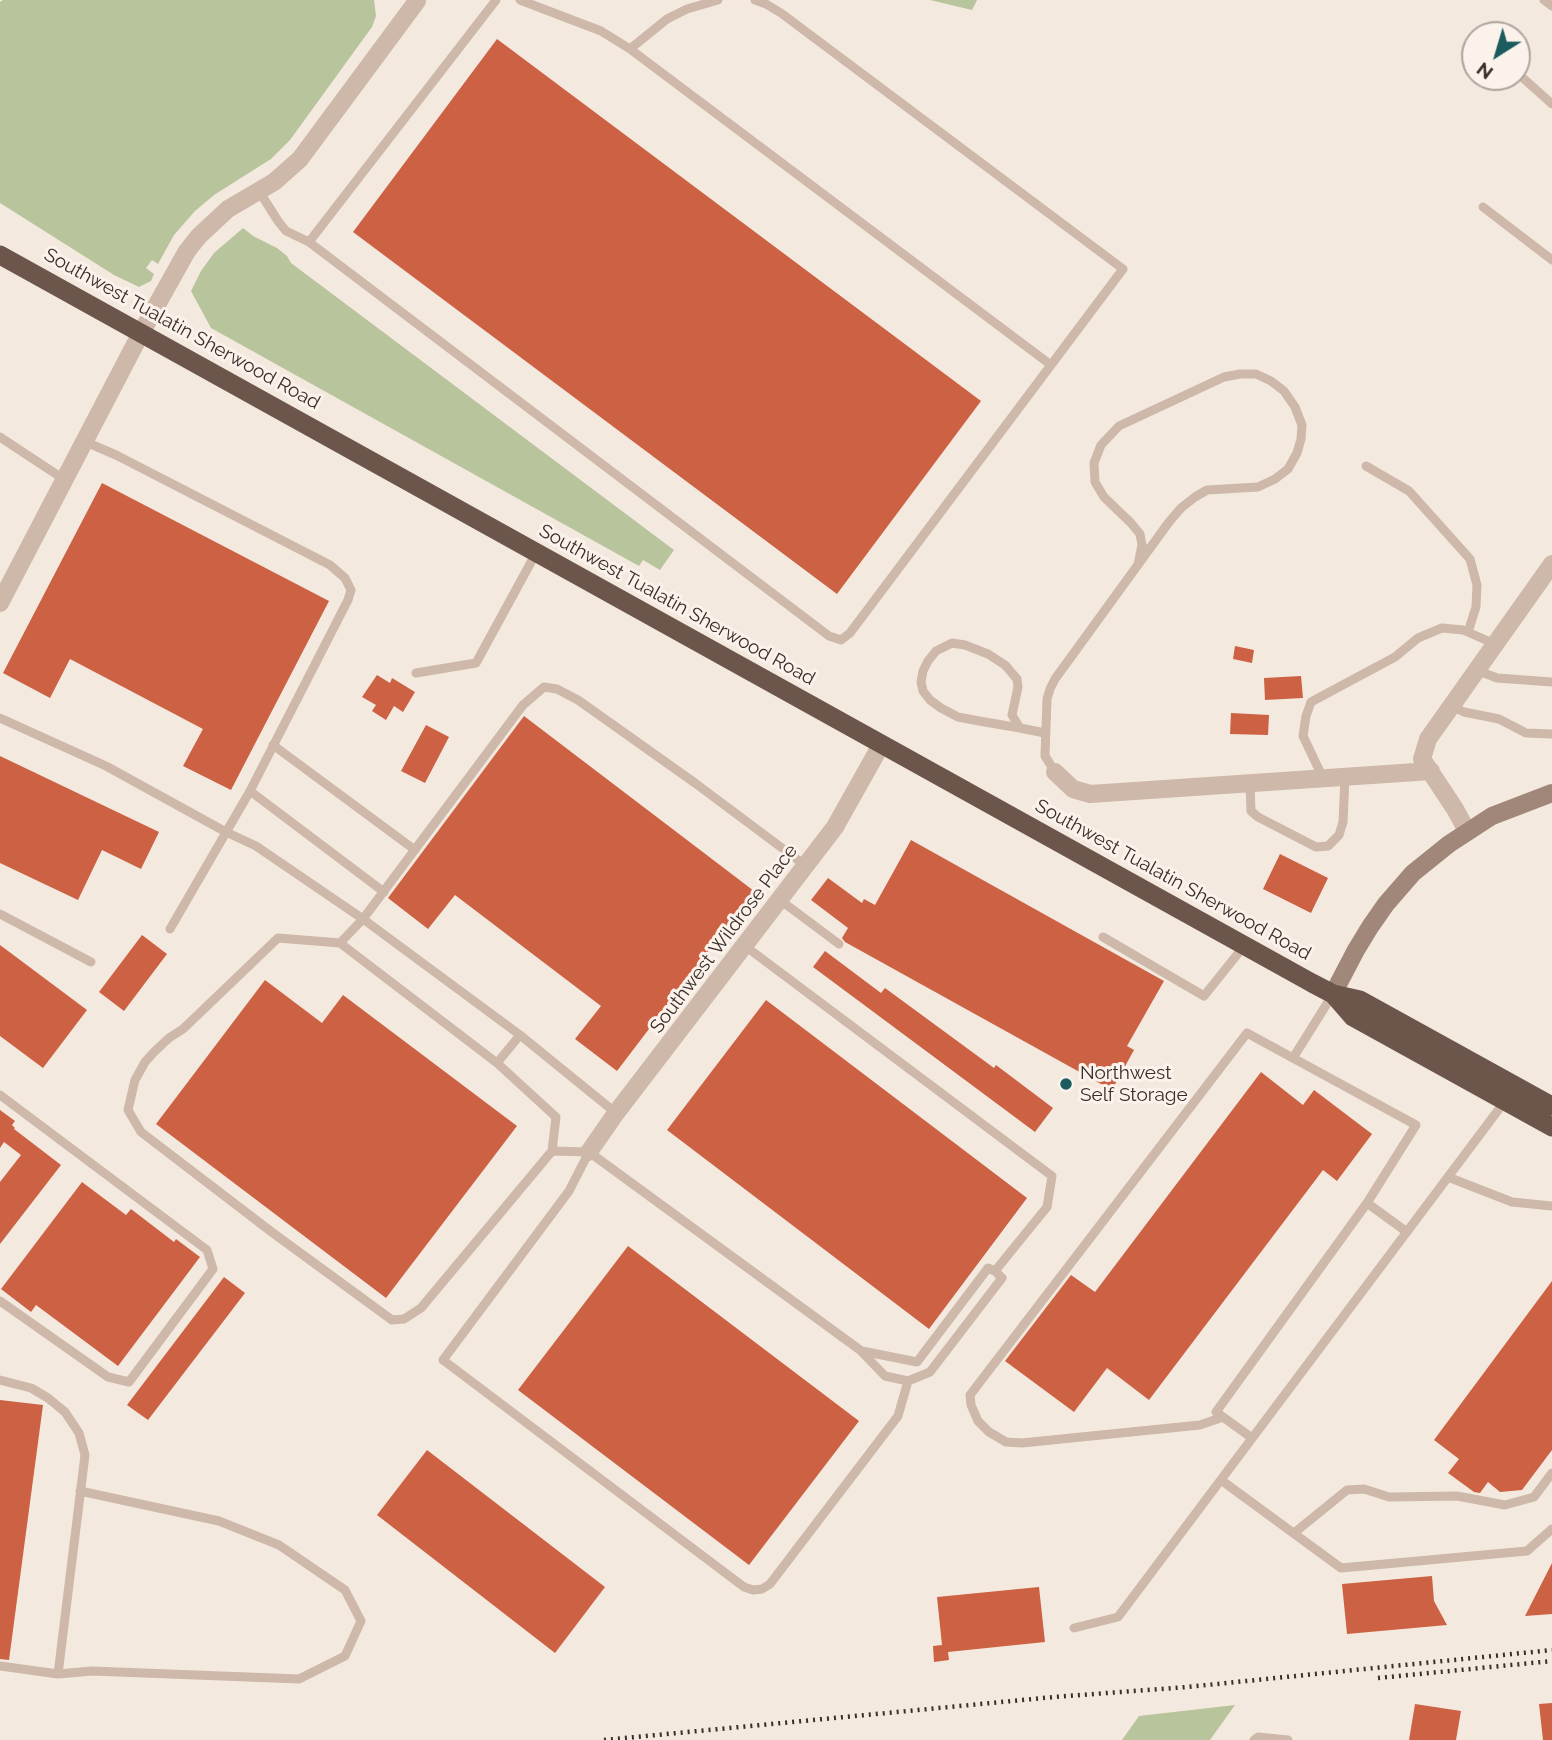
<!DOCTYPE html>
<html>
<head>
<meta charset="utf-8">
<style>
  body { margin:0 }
  #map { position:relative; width:1552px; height:1740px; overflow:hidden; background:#f4e9de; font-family:Raleway,sans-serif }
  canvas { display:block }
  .north { position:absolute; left:1461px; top:21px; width:70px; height:70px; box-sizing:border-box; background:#fbf3eb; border:2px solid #aea49d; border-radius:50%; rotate:217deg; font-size:19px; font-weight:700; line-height:28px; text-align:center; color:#3a2e29 }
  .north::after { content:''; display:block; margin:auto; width:24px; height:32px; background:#1c5b5e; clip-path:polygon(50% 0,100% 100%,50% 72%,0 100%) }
</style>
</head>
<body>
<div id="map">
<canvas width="1552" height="1740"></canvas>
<div class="north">N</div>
</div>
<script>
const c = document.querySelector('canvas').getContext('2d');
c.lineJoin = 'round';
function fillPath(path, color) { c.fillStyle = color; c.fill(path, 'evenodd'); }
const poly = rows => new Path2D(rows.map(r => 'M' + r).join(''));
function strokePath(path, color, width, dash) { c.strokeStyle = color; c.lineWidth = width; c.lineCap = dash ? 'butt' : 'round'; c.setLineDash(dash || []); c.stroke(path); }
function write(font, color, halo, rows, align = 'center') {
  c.font = font + ' Raleway,sans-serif'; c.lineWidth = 6; c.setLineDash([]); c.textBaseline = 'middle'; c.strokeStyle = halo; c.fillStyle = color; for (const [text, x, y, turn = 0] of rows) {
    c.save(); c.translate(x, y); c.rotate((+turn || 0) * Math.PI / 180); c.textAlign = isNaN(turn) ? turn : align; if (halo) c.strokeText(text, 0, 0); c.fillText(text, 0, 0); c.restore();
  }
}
fillPath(poly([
  [3,0,374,0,376,16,372,27,290,140,271,159,214,195,195,211,174,235,158,264,152,260,146,268,154,274,151,281,139,287,114,275,0,203,0,2],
  [930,0,977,0,972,10],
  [243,228,253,236,277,248,287,256,291,263,674,550,660,570,643,560,639,566,211,328,191,291,201,271,214,253],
  [1235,1705,1210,1740,1122,1740,1139,1716]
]), '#b8c49c');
fillPath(poly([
  [497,39,981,401,837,594,353,232],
  [102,483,329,601,231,790,183,766,203,729,70,659,50,698,3,673],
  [1235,646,1254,650,1252,663,1233,659],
  [377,675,390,683,392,678,415,692,403,712,394,706,386,720,372,711,376,705,362,697],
  [1301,676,1303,698,1265,700,1264,678],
  [1231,713,1269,715,1268,735,1230,734],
  [524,716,754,891,617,1071,575,1039,601,1006,455,895,428,929,388,898],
  [426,725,449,737,425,783,401,771],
  [0,756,159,832,141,869,102,850,78,900,0,863],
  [911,840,1164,981,1127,1046,1134,1050,1112,1090,845,942,842,938,848,928,811,900,828,878,862,903,864,899,875,905],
  [1280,854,1328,878,1311,913,1263,889],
  [142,935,167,954,124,1011,99,992],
  [0,945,87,1010,43,1068,0,1036],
  [825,951,881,993,885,988,994,1068,996,1065,1053,1108,1035,1132,813,967],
  [265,980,322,1023,343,995,517,1126,386,1298,156,1124],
  [766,1000,1027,1198,929,1329,667,1130],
  [1261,1072,1303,1105,1314,1090,1372,1134,1337,1181,1323,1170,1149,1400,1107,1368,1074,1412,1005,1361,1071,1275,1095,1292],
  [0,1110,15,1121,12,1125,15,1128,14,1129,61,1165,0,1244,0,1182,21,1155,4,1142,0,1148],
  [82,1182,126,1215,131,1209,174,1242,176,1239,200,1257,118,1366,36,1305,31,1312,1,1289],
  [628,1246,859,1421,749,1565,518,1390],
  [224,1277,245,1293,148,1420,127,1405],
  [1552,1281,1552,1450,1522,1490,1500,1492,1488,1482,1480,1493,1474,1492,1448,1473,1459,1459,1434,1440],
  [0,1400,43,1405,9,1660,0,1659],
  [427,1450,605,1587,555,1653,377,1515],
  [1552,1563,1552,1614,1525,1616],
  [1432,1576,1434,1601,1447,1625,1347,1634,1342,1584],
  [1039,1587,1045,1642,948,1652,949,1660,934,1662,933,1646,942,1645,937,1597],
  [1552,1703,1552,1740,1543,1740,1539,1704],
  [1415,1704,1461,1711,1456,1740,1409,1740]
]), '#cc6144');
strokePath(poly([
  [520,0,601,31,630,49,1051,365],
  [1544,0,1552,6],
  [630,49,667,19,687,9,718,0],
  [1523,78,1552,104],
  [259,191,278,221,286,231,309,242,829,636,841,640,850,633,1123,269,781,13,766,4,755,0],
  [1483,207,1552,260],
  [309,242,496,0],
  [0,437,65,480],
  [86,442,116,455,330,565,345,578,351,590,348,600,250,791,170,929],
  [1366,466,1409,491,1470,559,1477,585,1476,607,1468,632],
  [1476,670,1497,678,1552,682],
  [416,673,476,663,536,553],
  [1451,706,1464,712,1499,719,1526,733,1552,734],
  [0,718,106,766,226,832,256,846,363,919,520,1035,616,1113],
  [1020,728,1012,715,1018,687,1017,679,1005,665,988,654,965,645,952,643,936,651,928,661,923,671,921,682,923,691,930,700,941,708,958,717,979,721,1020,728,1045,733],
  [273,745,415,850],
  [1055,772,1045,756,1047,699,1050,689,1055,679,1169,522,1181,508,1195,497,1207,490,1258,487,1275,479,1288,469,1297,453,1301,439,1302,425,1295,407,1284,391,1271,381,1256,374,1240,374,1224,377,1119,426,1101,445,1094,463,1095,482,1104,497,1131,523,1140,534,1142,545,1138,565],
  [1323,778,1303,736,1306,716,1311,702,1395,657,1418,638,1442,628,1463,630,1495,644],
  [1250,784,1251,811,1258,817,1316,847,1328,846,1339,835,1343,822,1345,777],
  [250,791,384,892],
  [780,900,839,944],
  [0,914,91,962],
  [1103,937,1204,996,1244,946],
  [340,943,497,1063,556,1117,552,1151],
  [745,946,1052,1176,1047,1207,995,1271,1002,1278,930,1372,908,1381,885,1376,860,1350,589,1152,552,1151,421,1308,404,1319,392,1320,273,1233,141,1132,128,1110,135,1080,145,1062,154,1052,169,1038,183,1029,278,938,340,943,363,919,523,705,544,687,557,689,578,700,695,783,806,866],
  [1293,1058,1333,994],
  [497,1063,520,1035],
  [0,1095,207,1250,213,1269,129,1382,108,1377,0,1301],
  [589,1152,569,1191,443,1360,744,1587,753,1590,762,1589,770,1584,898,1416,908,1381],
  [1448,1177,1512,1202,1552,1206],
  [862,1351,917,1362,988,1268,995,1271],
  [0,1380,31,1388,48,1398,65,1412,79,1433,85,1455,58,1674,0,1666],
  [1223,1417,1200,1425,1022,1443,1006,1442,989,1432,978,1421,971,1405,970,1395,1247,1033,1416,1125,1367,1203],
  [1252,1438,1216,1412,1367,1203,1407,1232],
  [1221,1480,1341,1568,1527,1551,1552,1529],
  [1294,1533,1347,1490,1364,1489,1389,1497,1457,1496,1505,1505,1534,1497,1552,1473],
  [1074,1628,1118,1617,1505,1101],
  [58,1674,92,1671,299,1679,345,1656,361,1621,345,1590,279,1545,219,1521,80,1491],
  [1254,1740,1258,1737,1288,1740]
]), '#cdb8a9', 9);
strokePath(poly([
  [141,333,187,251,199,236,228,209,274,182,300,159,417,1],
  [1055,772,1073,789,1090,794,1431,771],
  [1467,831,1455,809,1422,759,1428,739,1552,564],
  [589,1152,616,1113,835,827,881,745]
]), '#cdb8a9', 18);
strokePath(poly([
  [0,603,141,333]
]), '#cdb8a9', 18);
strokePath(poly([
  [1333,994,1356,950,1370,927,1386,904,1413,873,1449,844,1492,816,1552,793]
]), '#a1877a', 18);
strokePath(poly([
  [0,255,1312,983,1333,994,1360,1000,1552,1106],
  [1333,994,1353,1017,1552,1127]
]), '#6c564c', 19);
strokePath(poly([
  [1378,1678,1552,1661],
  [604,1740,1054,1697,1187,1687,1552,1650]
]), '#3a2e29', 4.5, [2, 5]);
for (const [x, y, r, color] of [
  [1066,1084,7,"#1c5b5e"]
]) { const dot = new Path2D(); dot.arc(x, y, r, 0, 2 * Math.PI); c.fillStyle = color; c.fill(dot); strokePath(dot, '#fbf3eb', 2.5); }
write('19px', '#3a2e29', '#fbf3eb', [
  ["Southwest Tualatin Sherwood Road",182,329,29],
  ["Southwest Tualatin Sherwood Road",677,605,29],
  ["Southwest Tualatin Sherwood Road",1173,880,29],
  ["Southwest Wildrose Place",724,939,-53]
]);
write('19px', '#3a2e29', '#fbf3eb', [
  ["Northwest",1080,1073],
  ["Self Storage",1080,1095]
], 'left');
</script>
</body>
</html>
